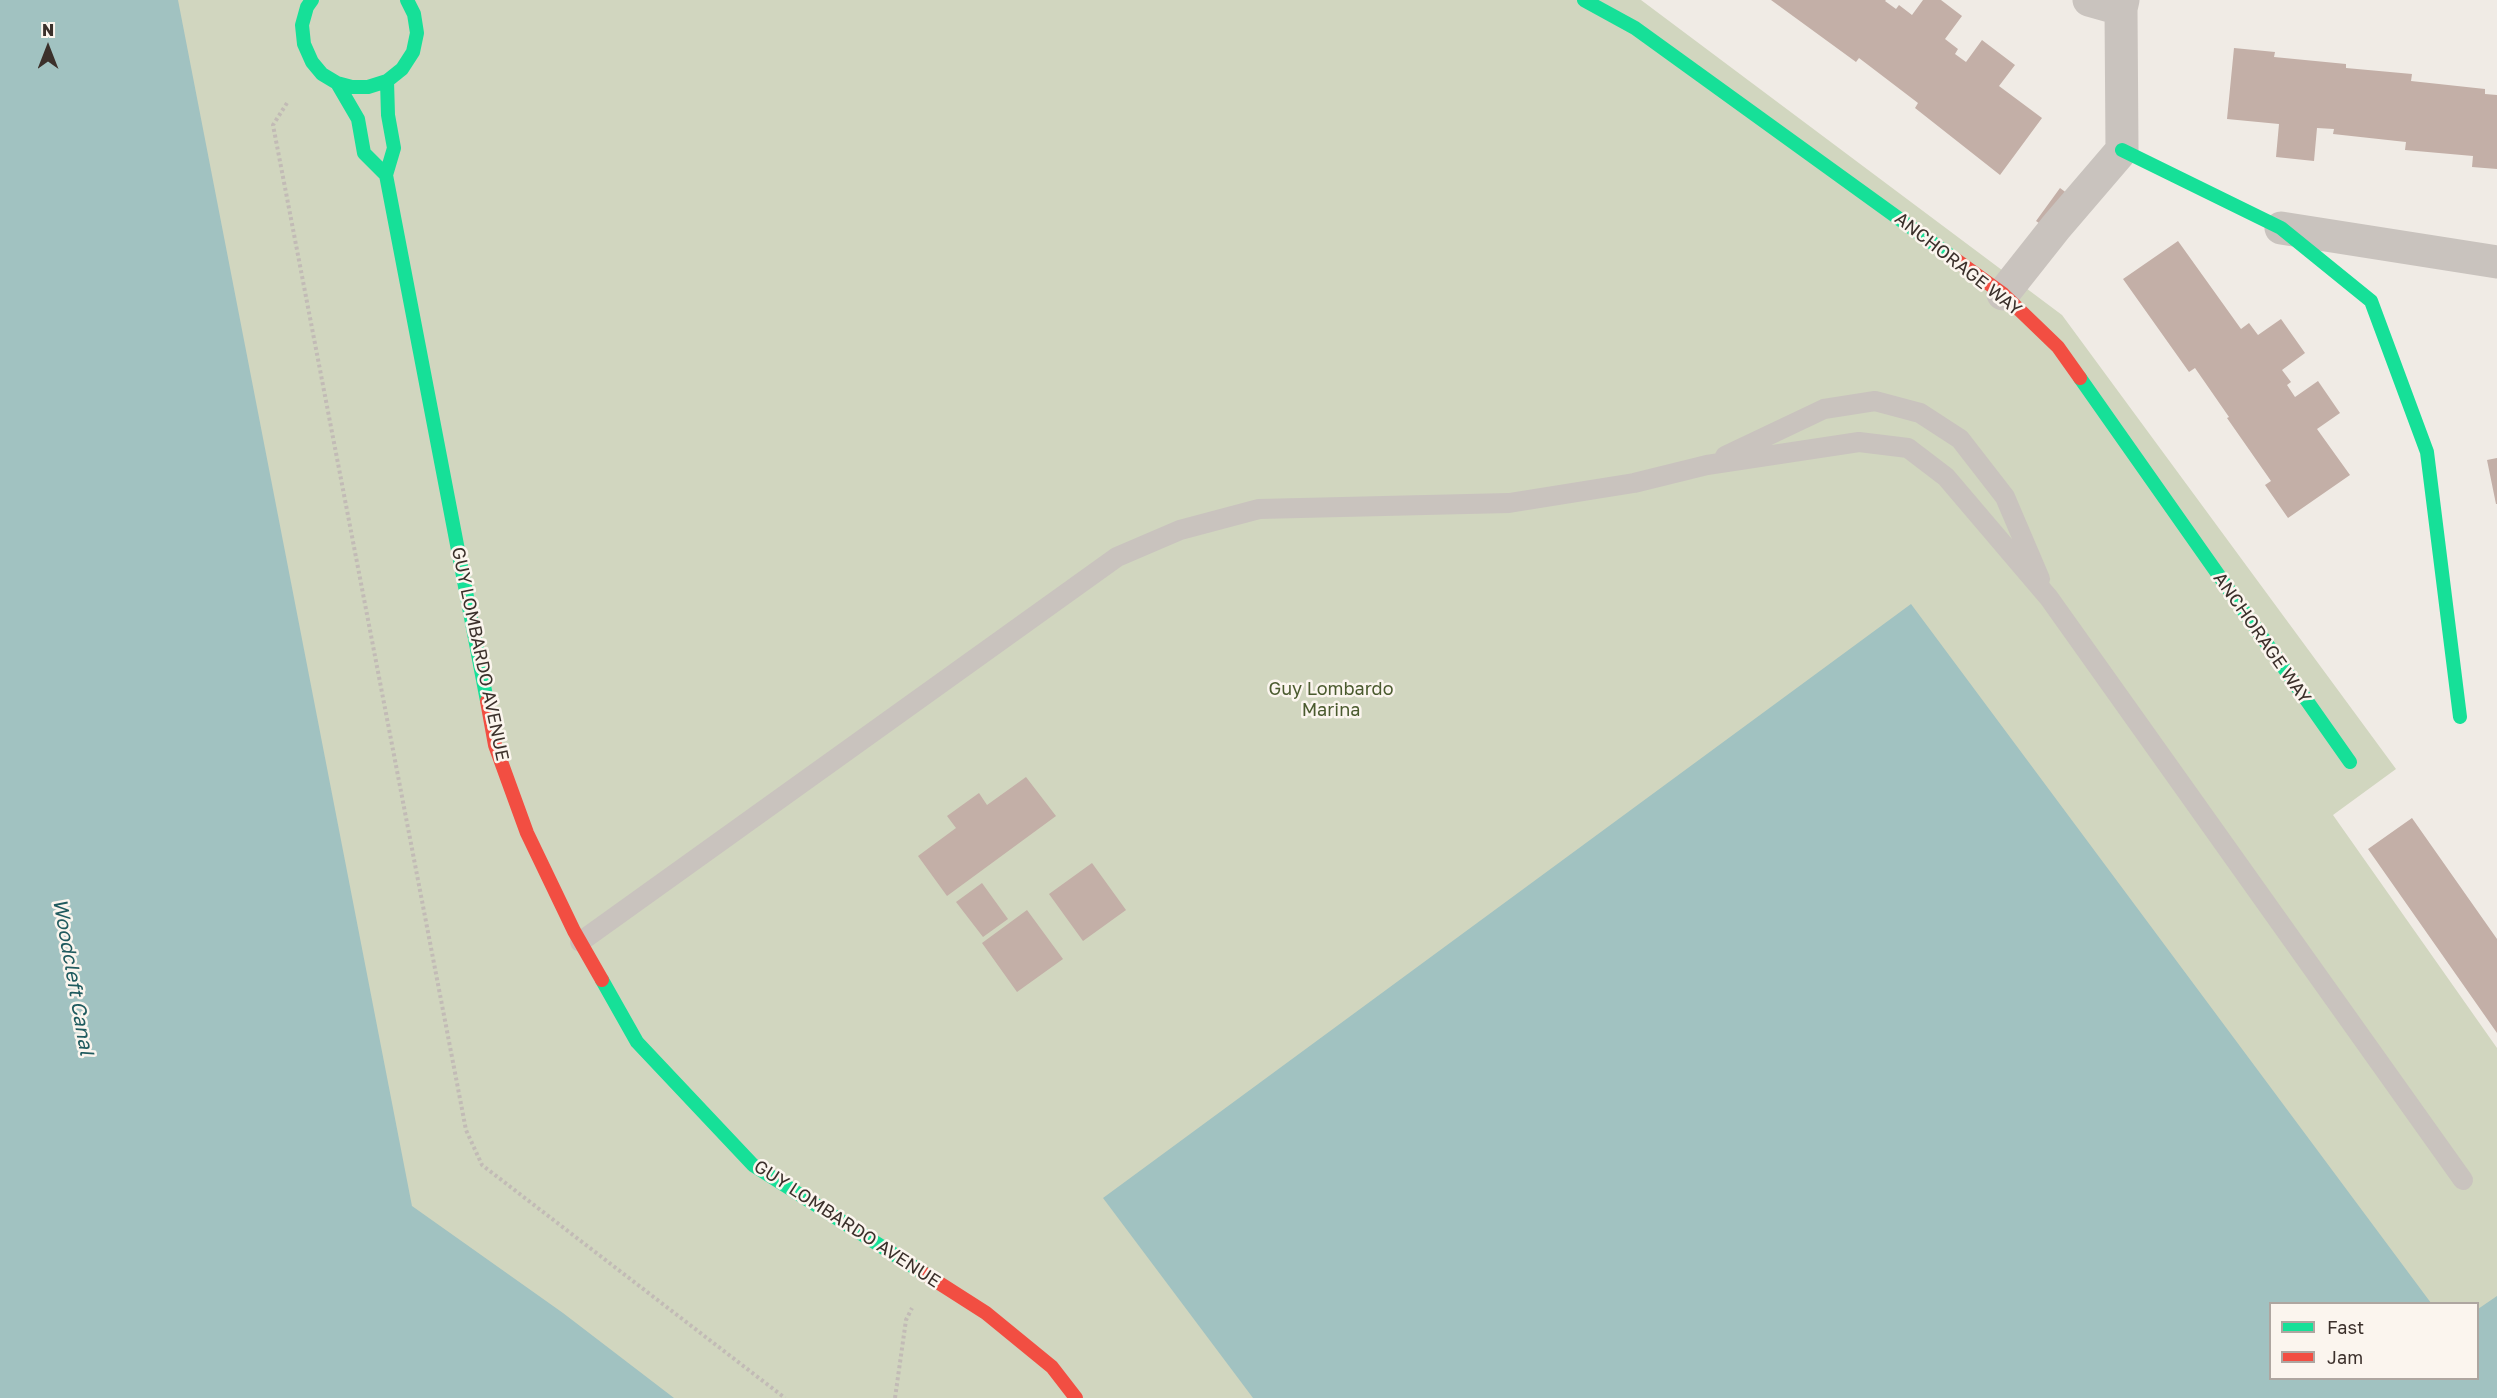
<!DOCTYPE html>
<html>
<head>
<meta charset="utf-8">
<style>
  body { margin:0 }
  #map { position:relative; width:2497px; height:1398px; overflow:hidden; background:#f0ebe5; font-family:"Golos Text",sans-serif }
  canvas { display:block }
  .legend { position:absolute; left:2269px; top:1302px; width:210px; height:78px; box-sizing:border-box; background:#fbf5ee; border:2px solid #aea6a0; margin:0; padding:8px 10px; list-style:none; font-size:18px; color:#3b302b }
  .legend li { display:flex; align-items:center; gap:12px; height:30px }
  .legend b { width:30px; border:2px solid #aea6a0 }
  .north { position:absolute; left:18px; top:18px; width:60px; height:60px; -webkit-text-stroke:4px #fbf5ee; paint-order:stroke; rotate:0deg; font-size:16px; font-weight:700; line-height:24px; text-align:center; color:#3b302b }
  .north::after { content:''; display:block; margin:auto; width:21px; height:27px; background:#3b302b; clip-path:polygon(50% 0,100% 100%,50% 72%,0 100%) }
</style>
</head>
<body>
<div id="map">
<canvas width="2497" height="1398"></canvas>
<ul class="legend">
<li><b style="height:8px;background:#16e098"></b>Fast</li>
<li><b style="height:8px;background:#f24e42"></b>Jam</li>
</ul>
<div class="north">N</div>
</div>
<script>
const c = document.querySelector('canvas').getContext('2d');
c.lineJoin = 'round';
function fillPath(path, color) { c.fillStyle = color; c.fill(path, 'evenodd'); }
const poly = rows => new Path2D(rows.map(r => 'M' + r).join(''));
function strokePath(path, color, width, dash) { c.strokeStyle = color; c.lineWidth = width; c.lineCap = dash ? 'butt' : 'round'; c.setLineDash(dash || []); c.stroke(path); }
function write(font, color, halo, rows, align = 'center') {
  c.font = font + ' "Golos Text",sans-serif'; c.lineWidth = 5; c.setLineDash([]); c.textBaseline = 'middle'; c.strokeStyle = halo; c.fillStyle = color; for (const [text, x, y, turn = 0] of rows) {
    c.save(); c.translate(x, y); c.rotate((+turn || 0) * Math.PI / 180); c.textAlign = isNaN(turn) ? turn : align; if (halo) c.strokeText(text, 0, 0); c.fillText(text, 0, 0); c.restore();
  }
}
fillPath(poly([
  [165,0,1641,0,2062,315,2396,769,2333,815,2497,1048,2497,1398,577,1398,358,1238],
  [2270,1304,2478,1304,2478,1378,2270,1378]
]), '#d1d6bf');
fillPath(poly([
  [0,0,178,0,412,1206,563,1313,674,1398,0,1398],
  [1911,604,2431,1303,2270,1304,2270,1378,2478,1378,2478,1309,2497,1296,2497,1398,1253,1398,1103,1198]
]), '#a1c2c1');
fillPath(poly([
  [1771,0,1886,0,1885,1,1896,9,1899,5,1912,15,1923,0,1941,0,1962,16,1945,39,1958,49,1955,54,1966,62,1982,40,2015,65,1999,86,2042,118,2000,175,1915,108,1918,103,1859,58,1856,62],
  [2234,48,2275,52,2274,57,2346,64,2346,68,2412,74,2411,81,2485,89,2485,94,2497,95,2497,169,2472,167,2473,156,2405,150,2406,142,2333,134,2334,129,2317,128,2314,161,2276,157,2279,124,2227,119],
  [2060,188,2068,194,2045,227,2036,221],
  [2178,241,2241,329,2249,323,2258,335,2281,319,2305,353,2282,370,2291,382,2287,385,2295,397,2318,381,2340,413,2317,429,2350,475,2288,518,2265,485,2271,481,2227,418,2229,417,2195,368,2189,372,2123,279],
  [2497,458,2497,504,2496,504,2487,460],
  [1026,777,1056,816,947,896,918,856,956,828,947,816,979,793,987,805],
  [2412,818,2497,939,2497,1033,2368,849],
  [1092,863,1126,910,1083,941,1049,894],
  [982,883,1008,919,983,937,956,902],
  [1027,910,1063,959,1017,992,982,943]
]), '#c3afa7');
strokePath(poly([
  [287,103,273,125,466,1130,482,1165,785,1398],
  [895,1398,906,1320,912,1308]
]), '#c2bbb6', 4, [3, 3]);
strokePath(poly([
  [1725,456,1824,409,1875,401,1920,413,1960,439,2005,497,2040,579],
  [580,942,1117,557,1180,530,1259,509,1509,503,1634,483,1707,465,1859,442,1908,448,1946,477,2049,598,2463,1180]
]), '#c9c3be', 20);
strokePath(poly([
  [2089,0,2121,9],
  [2281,228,2497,262],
  [2003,294,2056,227,2122,150,2121,9,2123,0]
]), '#c9c3be', 33);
strokePath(poly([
  [312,0,307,7,302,25,304,44,312,62,322,74,337,83,352,87,368,87,387,81,402,69,413,52,417,33,414,14,407,0],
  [1584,0,1635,28,1952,257],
  [387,81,388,115,394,148,386,175,487,701],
  [337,83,358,119,364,153,386,175],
  [2122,150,2281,228,2371,301,2427,452,2460,717],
  [2080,378,2350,762],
  [602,980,637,1042,753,1165,925,1274]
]), '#16e098', 14);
strokePath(poly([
  [1952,257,2003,294,2058,347,2080,378],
  [487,701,495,745,527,833,574,931,602,980],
  [925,1274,986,1313,1052,1367,1076,1398]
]), '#f24e42', 14);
write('18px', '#3b302b', '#fbf5ee', [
  ["ANCHORAGE WAY",1958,264,38],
  ["ANCHORAGE WAY",2262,638,55],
  ["GUY LOMBARDO AVENUE",480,654,78],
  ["GUY LOMBARDO AVENUE",847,1224,33]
]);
write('18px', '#4a5a2e', '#fbf5ee', [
  ["Guy Lombardo",1331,689],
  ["Marina",1331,710]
]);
write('italic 20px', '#1f5a5e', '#fbf5ee', [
  ["Woodcleft Canal",73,977,80]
]);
</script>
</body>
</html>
